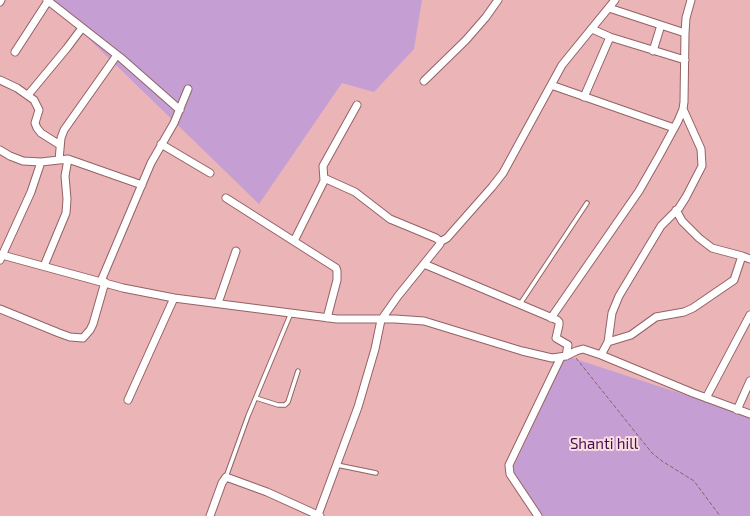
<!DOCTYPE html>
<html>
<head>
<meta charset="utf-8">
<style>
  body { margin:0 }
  canvas { display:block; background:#ebb4b6 }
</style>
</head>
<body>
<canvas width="750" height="516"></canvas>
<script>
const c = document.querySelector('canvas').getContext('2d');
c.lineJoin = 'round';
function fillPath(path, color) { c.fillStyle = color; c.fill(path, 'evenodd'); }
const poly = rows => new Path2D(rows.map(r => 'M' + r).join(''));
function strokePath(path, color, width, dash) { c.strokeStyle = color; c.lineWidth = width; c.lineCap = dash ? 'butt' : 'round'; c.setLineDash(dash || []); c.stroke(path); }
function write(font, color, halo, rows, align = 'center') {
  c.font = font + ' "Exo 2",sans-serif'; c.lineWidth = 4; c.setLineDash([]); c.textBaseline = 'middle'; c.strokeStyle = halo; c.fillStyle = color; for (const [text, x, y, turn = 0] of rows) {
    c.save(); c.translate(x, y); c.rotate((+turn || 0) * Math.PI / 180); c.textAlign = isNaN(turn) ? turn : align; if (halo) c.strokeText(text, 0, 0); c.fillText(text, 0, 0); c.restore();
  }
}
fillPath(poly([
  [49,0,422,0,414,49,374,92,342,83,259,204],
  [566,356,750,416,750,516,538,516,510,474]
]), '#c59fd4');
const service = poly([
  [520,304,587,203],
  [256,398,278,405,285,405,288,402,298,371],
  [337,465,376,473],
  [226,477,248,416,291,313]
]);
const minor = poly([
  [47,0,121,58,180,110],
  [0,2,1,0],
  [609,8,685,33],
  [592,29,610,37,685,60],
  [653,51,661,25],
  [15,52,48,1],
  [0,80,17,88,34,100,39,110,35,123,37,128,41,133,60,145],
  [424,81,466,40,486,17,498,0],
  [551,85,674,128],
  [28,95,67,48,82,28],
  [584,97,610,37],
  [161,144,210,173],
  [0,150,10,156,23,161,41,162,68,159,142,185],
  [59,160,61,138,64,130,117,55],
  [226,198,336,268,337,271,337,280,327,318],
  [676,210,682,221,699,238,712,248,742,256],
  [294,241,324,181,323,166,357,105],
  [440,242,447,238,492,187,503,173,562,65,615,0],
  [2,255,123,288,174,298,337,319,395,319,424,321,522,351,552,358,566,356,576,351,583,349,601,355,693,393,750,414],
  [0,260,31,192,41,162],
  [424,264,557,320,559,322,559,325,556,338,568,345,566,356],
  [44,266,66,213,67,199,65,176,68,159],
  [101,281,151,163,174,123,188,89],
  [218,303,236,251],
  [0,309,59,333,70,337,83,338,90,330,93,324,105,282],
  [551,318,639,191,659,156,678,121,683,109,684,102,685,33,686,18,691,0],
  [608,342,612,313,619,296,661,226,679,208,686,197,702,166,701,149,683,109],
  [601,355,608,342,631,335,656,317,684,312,693,308,734,280,742,256,750,259],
  [706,398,750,315],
  [128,400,174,298],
  [737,410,750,381],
  [318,515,358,407,375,349,381,320,398,296,440,244,440,241,436,238,390,219,355,192,324,178],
  [210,516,222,483,226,477,267,492,320,516],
  [538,516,510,474,509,465,561,357]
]);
strokePath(service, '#936264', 5.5);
strokePath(minor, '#936264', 9);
strokePath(poly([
  [576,358,652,453,662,461,694,481,720,516]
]), '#876264', 1, [4, 2]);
strokePath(service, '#fff', 3.5);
strokePath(minor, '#fff', 7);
write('15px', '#470d59', '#fadddd', [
  ["Shanti hill",604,444]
]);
</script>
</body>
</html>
